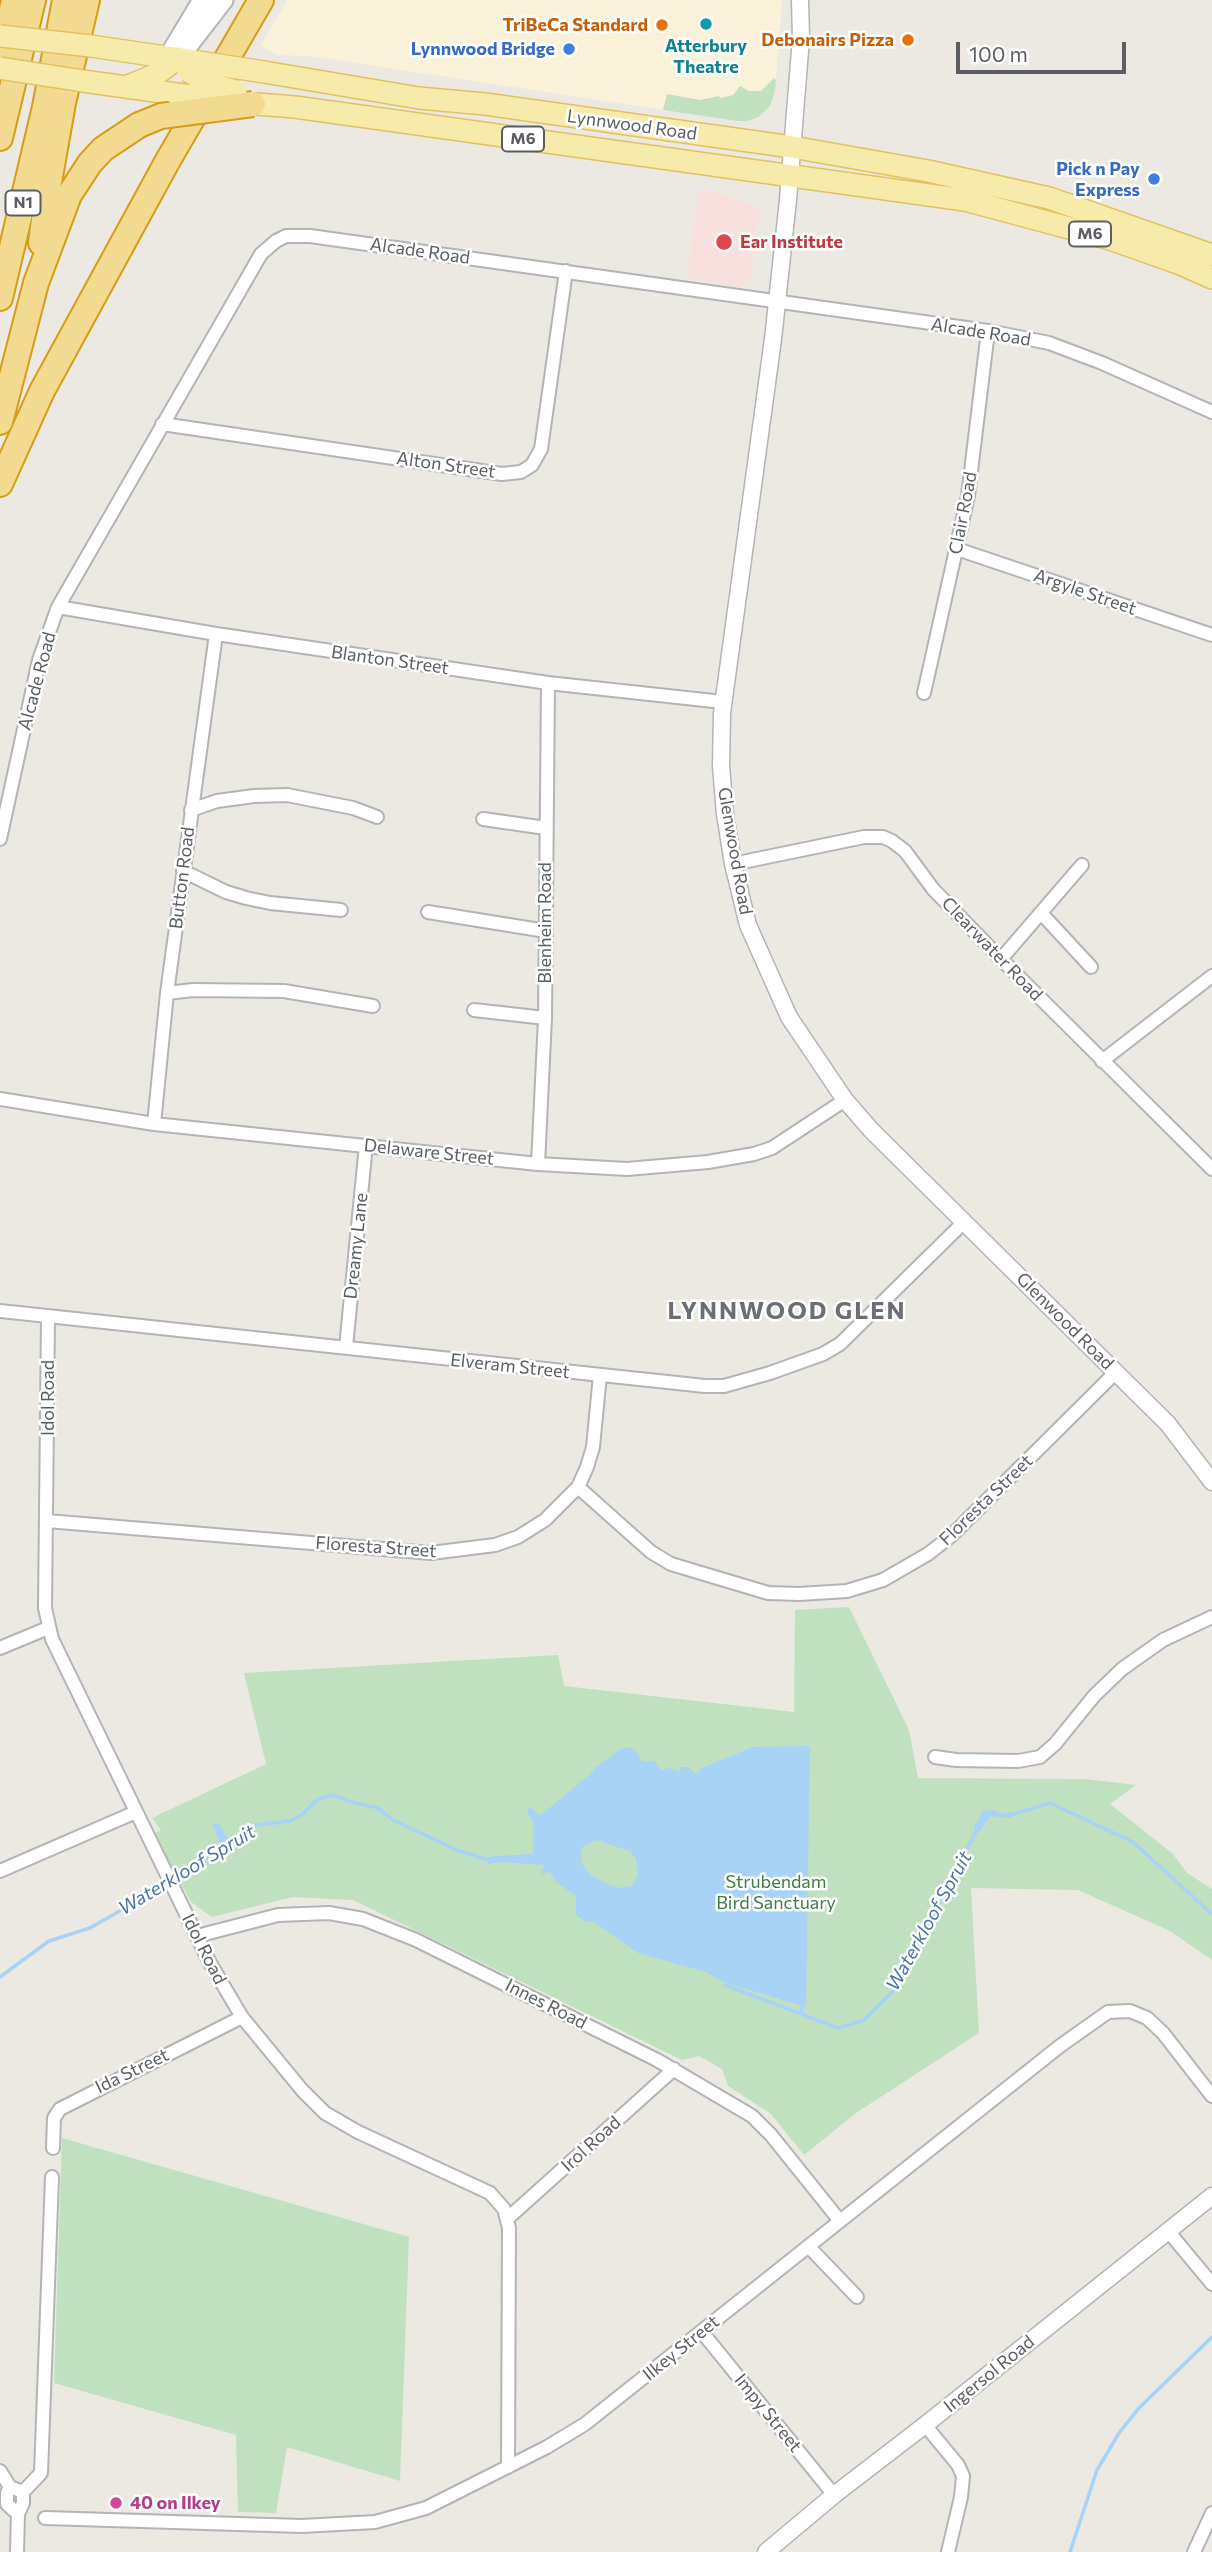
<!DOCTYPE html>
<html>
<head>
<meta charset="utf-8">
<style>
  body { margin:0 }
  #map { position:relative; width:1212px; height:2552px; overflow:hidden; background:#ebe9e1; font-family:Commissioner,sans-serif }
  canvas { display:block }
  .scale { position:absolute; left:956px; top:42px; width:170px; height:32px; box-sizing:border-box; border:4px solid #5a5d61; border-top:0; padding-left:9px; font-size:21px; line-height:24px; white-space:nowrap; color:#5a5d61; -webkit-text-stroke:5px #fff; paint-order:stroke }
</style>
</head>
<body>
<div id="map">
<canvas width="1212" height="2552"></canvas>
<div class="scale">100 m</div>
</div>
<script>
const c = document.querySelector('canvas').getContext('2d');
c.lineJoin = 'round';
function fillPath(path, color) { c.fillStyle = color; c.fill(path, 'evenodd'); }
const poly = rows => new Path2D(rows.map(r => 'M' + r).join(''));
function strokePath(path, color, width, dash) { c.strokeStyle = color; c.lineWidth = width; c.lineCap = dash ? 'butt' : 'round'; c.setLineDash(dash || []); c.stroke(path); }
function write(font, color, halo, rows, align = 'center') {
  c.font = font + ' Commissioner,sans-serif'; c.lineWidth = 5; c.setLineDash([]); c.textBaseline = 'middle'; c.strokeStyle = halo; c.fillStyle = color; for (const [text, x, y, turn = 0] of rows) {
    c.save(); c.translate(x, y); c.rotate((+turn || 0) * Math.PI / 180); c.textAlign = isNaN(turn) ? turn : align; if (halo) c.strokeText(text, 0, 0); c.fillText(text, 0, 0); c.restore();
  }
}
fillPath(poly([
  [287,0,782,0,775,91,770,106,759,117,737,121,310,56,277,55,261,46]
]), '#faf2d8');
fillPath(poly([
  [699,187,760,208,751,277,741,287,687,278]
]), '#f8e0de');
fillPath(poly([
  [774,78,776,80,775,91,770,106,759,117,747,121,737,121,663,110,667,94,700,100,719,96,720,98,733,95,740,86,749,91,761,91],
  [849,1607,909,1730,918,1778,1085,1779,1136,1785,1110,1804,1173,1854,1187,1873,1212,1889,1212,1960,1170,1931,1078,1890,971,1888,979,2033,856,2113,804,2155,771,2114,728,2086,722,2069,699,2056,682,2060,353,1900,293,1897,212,1917,191,1902,154,1834,161,1830,152,1818,266,1764,244,1673,558,1655,564,1686,794,1712,795,1610],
  [62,2138,409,2237,400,2481,287,2447,276,2513,238,2512,236,2435,54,2383]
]), '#c0e1c0');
fillPath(poly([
  [810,1746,806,2007,726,1983,706,1972,638,1953,594,1922,586,1922,576,1915,576,1896,555,1881,550,1872,541,1874,544,1865,503,1862,488,1864,487,1861,489,1857,495,1856,533,1854,533,1823,527,1811,529,1807,541,1815,589,1775,595,1768,622,1748,630,1747,640,1755,639,1758,643,1762,655,1761,660,1770,670,1768,679,1772,681,1767,688,1767,698,1775,701,1768,753,1747],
  [597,1840,629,1851,636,1858,638,1875,632,1886,619,1888,605,1883,591,1875,583,1866,580,1851,584,1845],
  [994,1810,1002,1814,1009,1812,1014,1816,1008,1818,989,1816,988,1821,985,1822,981,1831,973,1829,983,1811],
  [213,1824,219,1824,229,1840,226,1846,208,1858,207,1854,220,1844]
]), '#a6d3f6');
strokePath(poly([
  [1011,1815,1050,1803,1133,1842,1212,1914],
  [226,1843,256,1825,290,1821,303,1814,318,1799,332,1795,355,1803,378,1808,393,1820,459,1851,490,1860],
  [0,1977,49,1941,90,1928,181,1876,209,1856],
  [725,1985,838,2028,864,2020,897,1987,979,1826],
  [801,2014,802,2002],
  [1070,2552,1097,2470,1119,2433,1139,2408,1212,2337]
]), '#a6d3f6', 3.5);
const minor = poly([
  [162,424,502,474,521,472,532,465,541,449,566,271],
  [957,549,1212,635],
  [58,607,216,634,548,683,723,702],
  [924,693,968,496,988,331],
  [191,810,217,801,254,796,287,795,353,808,377,817],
  [483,819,546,828],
  [0,839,39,660,58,607,261,254,276,241,286,236,310,236,988,331,1049,343,1102,363,1212,412],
  [733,864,864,837,883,837,892,841,905,851,933,889,1001,959,1212,1169],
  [183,871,226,892,246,898,270,903,341,910],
  [428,912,546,931],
  [1042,914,1091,967],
  [1001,959,1082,865],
  [167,993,193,990,284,991,373,1006],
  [474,1010,545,1018],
  [1102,1061,1212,976],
  [0,1099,154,1124,538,1164,627,1169,708,1162,754,1154,772,1148,845,1100],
  [154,1124,167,993,216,634],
  [538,1164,545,1018,548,683],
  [0,1311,705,1386,724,1386,770,1373,823,1354,840,1344,964,1222],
  [48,1317,45,1608,52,1639,210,1963,242,2017,302,2090,325,2113,358,2132,490,2193,504,2209,509,2228,508,2467],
  [346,1347,366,1145],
  [578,1487,587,1467,593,1447,600,1375],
  [47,1521,431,1553,495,1545,518,1537,545,1520,578,1487,651,1552,671,1564,768,1593,799,1594,847,1591,883,1580,928,1554,951,1536,1116,1372],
  [0,1648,48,1628],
  [935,1757,956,1760,1018,1761,1040,1757,1055,1744,1094,1696,1122,1669,1163,1640,1212,1617],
  [0,1871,136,1812],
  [197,1936,278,1915,329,1913,363,1919,416,1940,657,2060,752,2116,771,2135,840,2221],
  [53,2148,54,2118,60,2109,242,2017],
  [507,2219,674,2069],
  [1168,2231,1212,2284],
  [809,2247,857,2297],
  [702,2332,834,2495],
  [925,2425,958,2465,963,2476,961,2497,948,2552],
  [0,2471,10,2487],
  [23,2492,41,2473,52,2177],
  [45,2518,302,2526,375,2522,426,2508,547,2447,585,2424,1060,2046,1108,2012,1130,2011,1147,2018,1163,2033,1212,2096],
  [17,2552,18,2514,23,2503,23,2492,10,2487,7,2493,7,2504,18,2514],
  [1194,2552,1212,2513]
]);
const tertiary = poly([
  [800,0,801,38,788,200,773,339,722,713,721,766,725,814,733,864,748,925,789,1017,845,1100,872,1131,1168,1424,1212,1482],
  [766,2552,834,2495,925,2425,1212,2196]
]);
const secondary = poly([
  [173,50,203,0],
  [178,58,223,0]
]);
const primary = poly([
  [91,46,199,62],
  [264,72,419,98,485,104,792,147,928,171,1049,198,1212,255],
  [83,81,176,94],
  [128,86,157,74,178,58],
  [256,104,295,107,965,200,1110,239,1178,263,1212,278]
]);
const motorway = poly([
  [0,64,14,0],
  [0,138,33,0],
  [41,243,48,188,63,103,87,0],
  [0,298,45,107,65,0],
  [0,422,36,283,69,195,90,163,103,149,139,125],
  [0,484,42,391,167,162,261,0]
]);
strokePath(minor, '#b2b4b8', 16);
strokePath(tertiary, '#b2b4b8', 19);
strokePath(secondary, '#b3b6bb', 23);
strokePath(primary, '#e3c062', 24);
strokePath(motorway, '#d89c15', 28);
strokePath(minor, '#fff', 12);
strokePath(tertiary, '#fff', 16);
strokePath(secondary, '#fff', 19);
strokePath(primary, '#f7ebab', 21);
strokePath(motorway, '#f2da91', 24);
const primaryBridge = poly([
  [0,36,91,46],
  [199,62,264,72],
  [0,68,83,81],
  [188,71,208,83,236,91],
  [176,94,233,101]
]);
const motorwayBridge = poly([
  [139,125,161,116,253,104]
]);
strokePath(primaryBridge, '#e3c062', 24, []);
strokePath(motorwayBridge, '#d89c15', 28, []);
strokePath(primaryBridge, '#f7ebab', 21);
strokePath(motorwayBridge, '#f2da91', 24);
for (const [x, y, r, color] of [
  [706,24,7,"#0f9aa8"],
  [662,25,7,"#e8710a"],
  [908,40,7,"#e8710a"],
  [569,49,7,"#3f7fe0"],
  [1154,179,7,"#3f7fe0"],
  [724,242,9,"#e0444e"],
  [116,2503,7,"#d1479c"]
]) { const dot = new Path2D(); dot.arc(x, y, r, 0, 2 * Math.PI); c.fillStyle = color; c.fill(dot); strokePath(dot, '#fff', 2.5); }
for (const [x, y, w] of [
  [523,139,42],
  [23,203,35],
  [1090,234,42]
]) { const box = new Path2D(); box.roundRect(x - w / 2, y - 12.5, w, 25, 5); c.fillStyle = '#fff'; c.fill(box); strokePath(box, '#5a5d61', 2); }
write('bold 16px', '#5a5d61', null, [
  ["M6",523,139],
  ["N1",23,203],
  ["M6",1090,234]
]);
write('bold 18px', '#c56008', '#fff', [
  ["TriBeCa Standard",648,25],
  ["Debonairs Pizza",894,40]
], 'right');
write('bold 18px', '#0d838f', '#fff', [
  ["Atterbury",706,46],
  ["Theatre",706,67]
]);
write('bold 18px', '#366cbe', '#fff', [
  ["Lynnwood Bridge",555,49],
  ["Pick n Pay",1140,169],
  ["Express",1140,190]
], 'right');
write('18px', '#5a5d61', '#fff', [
  ["Lynnwood Road",632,125,8],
  ["Alcade Road",420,251,8],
  ["Alcade Road",981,332,9],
  ["Alton Street",446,465,8],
  ["Clair Road",963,513,-79],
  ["Argyle Street",1085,592,19],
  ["Blanton Street",390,660,8],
  ["Alcade Road",37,681,-75],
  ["Glenwood Road",735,851,80],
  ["Button Road",182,878,-83],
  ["Blenheim Road",545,923,-90],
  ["Clearwater Road",992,949,46],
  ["Delaware Street",429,1152,6],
  ["Dreamy Lane",356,1246,-84],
  ["Glenwood Road",1065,1321,45],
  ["Elveram Street",510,1366,6],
  ["Idol Road",48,1398,-90],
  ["Floresta Street",986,1500,-44],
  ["Floresta Street",376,1547,4],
  ["Idol Road",204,1949,63],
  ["Innes Road",546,2004,27],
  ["Ida Street",132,2071,-26],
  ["Irol Road",591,2144,-42],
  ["Ilkey Street",681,2348,-39],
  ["Ingersol Road",989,2374,-39],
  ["Impy Street",768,2413,51]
]);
write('bold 18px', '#be3a42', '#fff', [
  ["Ear Institute",740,242]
], 'left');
write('18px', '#3c7e3f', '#fff', [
  ["Strubendam",776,1882],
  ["Bird Sanctuary",776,1903]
]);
write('bold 18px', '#b23c85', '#fff', [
  ["40 on Ilkey",130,2503]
], 'left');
write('italic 19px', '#4674a6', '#fff', [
  ["Waterkloof Spruit",187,1870,-31],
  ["Waterkloof Spruit",929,1921,-61]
]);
c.letterSpacing = '2px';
write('bold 24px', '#6b6f73', '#fff', [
  ["LYNNWOOD GLEN",787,1311]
]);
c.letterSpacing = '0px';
</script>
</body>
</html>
